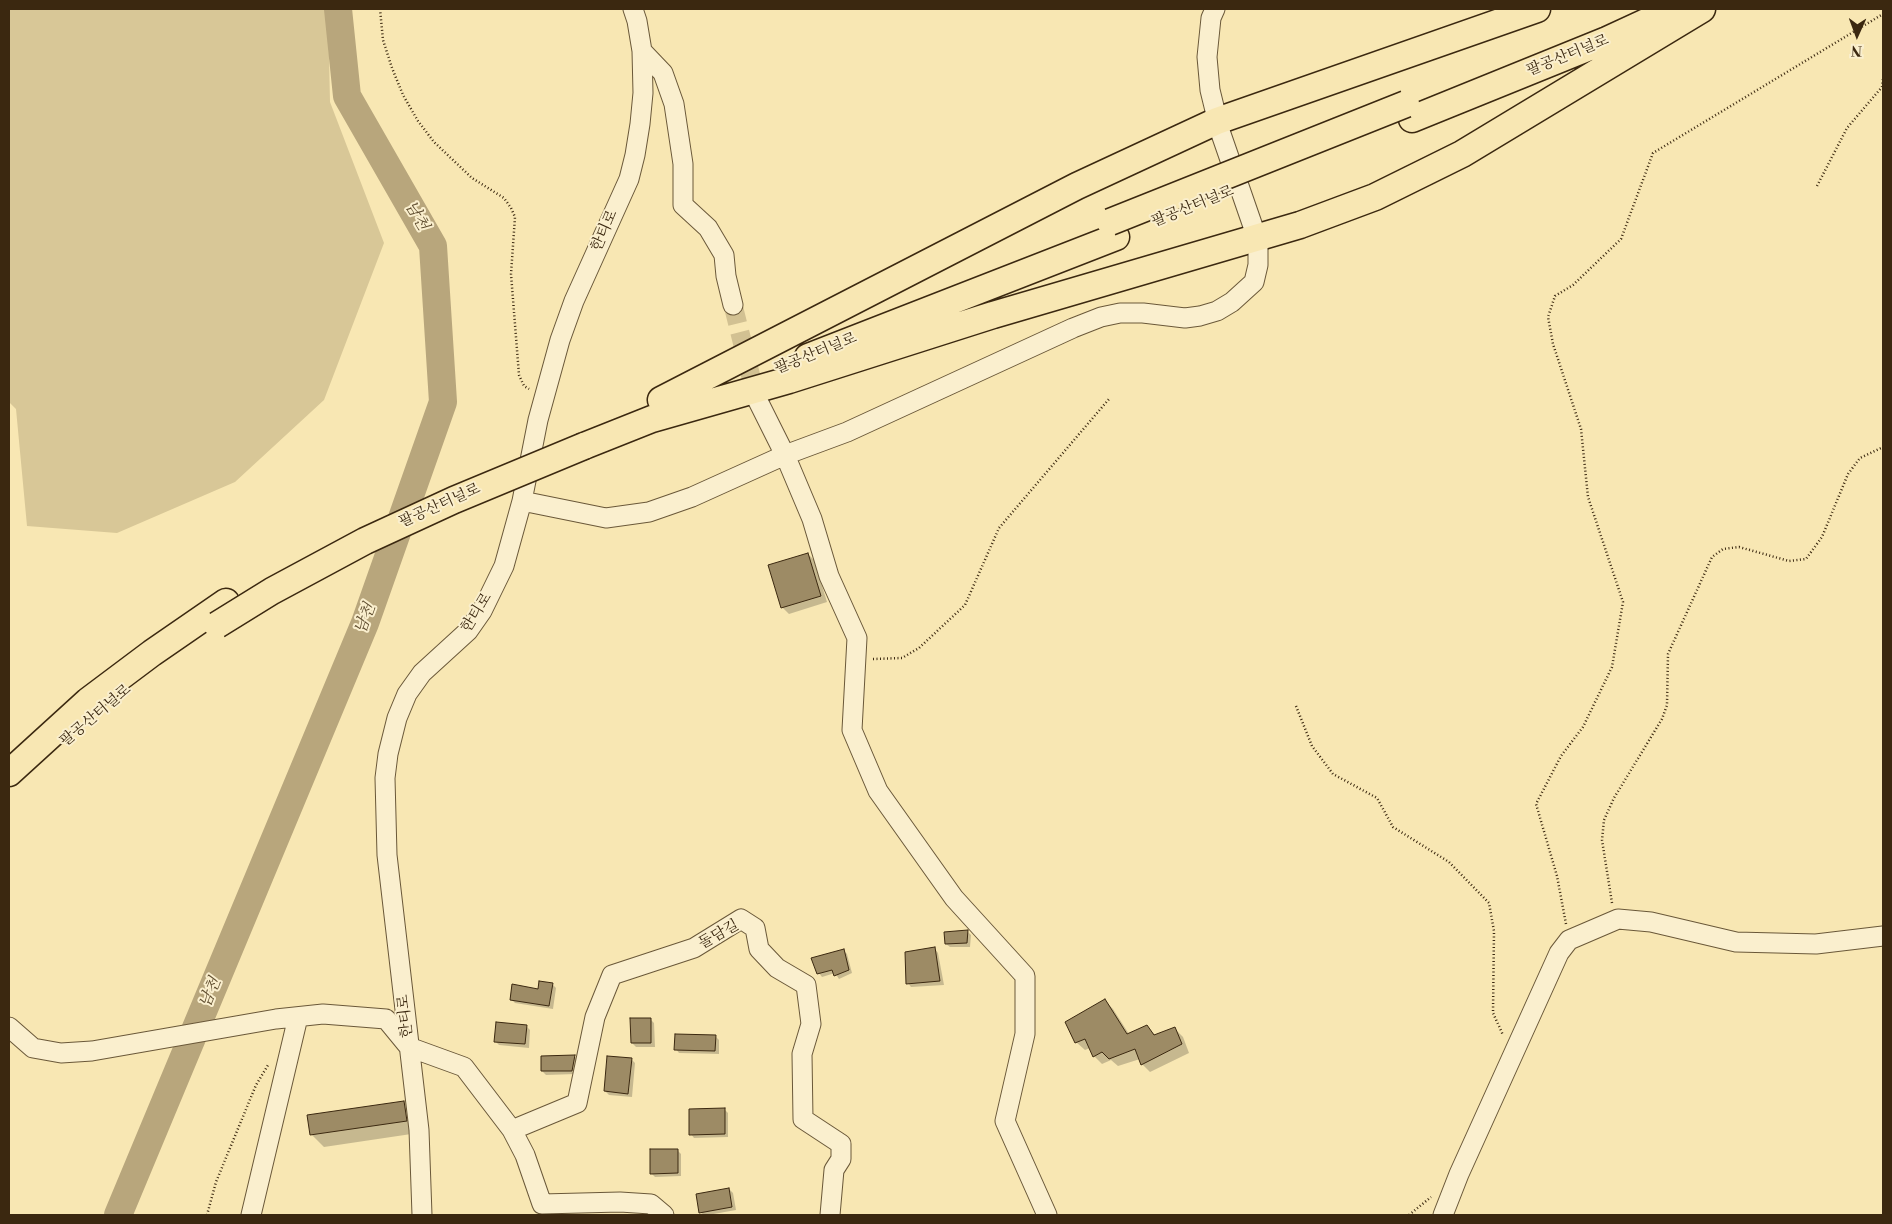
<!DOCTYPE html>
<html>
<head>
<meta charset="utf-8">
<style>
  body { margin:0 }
  #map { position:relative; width:1892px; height:1224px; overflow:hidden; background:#f8e7b3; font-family:"Libre Bodoni",serif }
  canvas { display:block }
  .frame { position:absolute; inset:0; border:10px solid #3b2810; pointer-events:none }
  .north { position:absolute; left:1832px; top:10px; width:50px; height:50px; -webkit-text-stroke:4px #faefce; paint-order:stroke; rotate:182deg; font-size:14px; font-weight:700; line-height:20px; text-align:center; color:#3b2810 }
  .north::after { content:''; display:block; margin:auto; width:18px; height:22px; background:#3b2810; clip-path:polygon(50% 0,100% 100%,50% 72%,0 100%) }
</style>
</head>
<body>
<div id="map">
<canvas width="1892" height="1224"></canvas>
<div class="frame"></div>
<div class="north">N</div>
</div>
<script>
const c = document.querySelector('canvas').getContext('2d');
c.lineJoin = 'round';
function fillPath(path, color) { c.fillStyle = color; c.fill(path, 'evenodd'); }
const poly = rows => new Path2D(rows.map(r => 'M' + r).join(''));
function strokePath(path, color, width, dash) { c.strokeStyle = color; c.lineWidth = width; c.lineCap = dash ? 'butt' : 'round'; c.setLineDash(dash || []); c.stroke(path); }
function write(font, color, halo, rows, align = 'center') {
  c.font = font + ' "Libre Bodoni","Noto Serif KR",serif'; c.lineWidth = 4; c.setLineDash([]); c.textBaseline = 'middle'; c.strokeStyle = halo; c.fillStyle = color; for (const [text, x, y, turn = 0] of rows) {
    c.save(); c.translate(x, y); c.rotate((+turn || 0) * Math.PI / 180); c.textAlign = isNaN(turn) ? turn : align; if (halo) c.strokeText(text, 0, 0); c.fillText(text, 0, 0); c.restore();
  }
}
fillPath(poly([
  [9,9,328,9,330,102,384,243,324,400,235,482,117,533,27,526,16,409,9,402]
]), '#d8c797');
fillPath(poly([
  [808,554,814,560,827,602,789,614,783,608,770,566],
  [968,932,971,935,970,947,950,947,946,944],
  [935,949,938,953,944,985,911,987,908,983],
  [843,950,847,954,852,973,839,979,835,973,822,977,819,973],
  [552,984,556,988,553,1009,515,1003,511,999],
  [1105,1001,1113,1009,1129,1034,1147,1026,1156,1036,1175,1029,1183,1037,1189,1053,1150,1072,1142,1064,1140,1059,1118,1066,1111,1060,1102,1064,1094,1056,1090,1048,1085,1050,1076,1042],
  [650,1019,654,1023,655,1047,636,1047,632,1043],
  [526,1026,530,1030,529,1048,499,1045,495,1041],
  [715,1036,719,1040,719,1054,679,1053,676,1049],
  [542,1057,575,1057,579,1060,576,1074,546,1075,542,1071],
  [631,1059,635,1063,632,1097,609,1095,605,1091],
  [404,1102,416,1114,418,1133,324,1147,312,1135],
  [724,1109,728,1113,728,1137,694,1138,691,1134],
  [677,1150,681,1154,681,1176,655,1177,651,1173],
  [729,1189,733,1193,736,1210,708,1215,704,1215,700,1212]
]), '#0003');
strokePath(poly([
  [118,1215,365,623,443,402,433,246,347,96,338,9]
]), '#b8a67c', 28);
const building = poly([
  [808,553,821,596,781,608,768,565,808,553],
  [968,930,967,943,945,944,944,932,968,930],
  [935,947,940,981,906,984,905,952,935,947],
  [844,949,849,970,834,976,832,970,817,974,811,958,844,949],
  [539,981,553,983,549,1006,510,1000,512,984,538,989,539,981],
  [1105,999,1127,1034,1147,1025,1154,1035,1175,1027,1182,1044,1141,1065,1135,1049,1109,1059,1102,1052,1093,1057,1085,1039,1075,1043,1065,1022,1105,999],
  [630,1018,651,1018,651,1043,631,1043,630,1018],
  [496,1022,527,1025,525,1044,494,1042,496,1022],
  [675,1034,716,1035,715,1051,674,1050,675,1034],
  [575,1055,572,1071,541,1071,541,1056,575,1055],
  [607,1056,632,1058,628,1094,604,1091,607,1056],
  [404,1101,407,1121,310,1135,307,1115,404,1101],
  [725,1108,725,1134,689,1135,689,1109,725,1108],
  [650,1149,678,1149,678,1173,650,1174,650,1149],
  [729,1188,732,1207,699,1213,696,1194,729,1188]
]);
fillPath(building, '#9d8b65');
strokePath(building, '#3b2810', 1);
strokePath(poly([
  [733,305,756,397]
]), '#d2c192', 19, [19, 9]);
const minor = poly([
  [642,51,663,73,674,104,683,164,683,205,708,228,724,255,726,276,733,305],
  [756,397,785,455,812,519,829,576,857,638,852,730,878,791,954,898,1025,976,1025,1034,1005,1121,1047,1215],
  [522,501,606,518,649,512,692,497,785,455,847,432,1073,328,1101,317,1120,313,1143,313,1185,318,1200,316,1217,311,1232,302,1254,282,1258,265,1258,249,1257,238,1220,131,1210,90,1207,57,1211,18,1215,9],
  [9,1027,33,1048,61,1053,92,1051,276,1019,323,1014,386,1019,409,1047,464,1067,512,1130,525,1155,542,1204,620,1202,651,1204,664,1215],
  [512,1130,577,1103,595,1017,612,975,694,948,741,919,755,928,759,949,777,968,806,985,811,1024,802,1054,803,1119,841,1144,841,1159,834,1170,830,1215],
  [251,1215,298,1017],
  [422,1215,419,1130,387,855,385,778,388,754,397,718,407,694,422,673,468,631,482,611,504,566,522,501,538,420,560,340,574,301,629,179,635,155,640,124,643,93,642,51,637,21,633,9],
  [1443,1215,1459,1174,1559,953,1569,940,1618,919,1651,922,1736,942,1816,944,1883,936]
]);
const highway = poly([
  [1412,119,1607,40,1672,10],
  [808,357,1116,237],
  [661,400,1077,186,1217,121,1537,9],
  [652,419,789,380,993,315,1300,225,1375,197,1462,154,1702,9],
  [584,446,667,413],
  [9,773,88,701,152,653,226,602]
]);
strokePath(minor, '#6a5839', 21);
strokePath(highway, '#3b2810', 29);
strokePath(poly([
  [380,9,383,40,392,68,403,95,418,121,434,142,472,178,504,198,511,208,515,217,511,274,519,375,524,386,529,389],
  [1817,186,1847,128,1882,87,1883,79],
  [873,659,902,658,919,648,965,605,999,528,1109,399],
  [1296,706,1312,746,1333,774,1377,798,1393,827,1449,862,1489,903,1494,931,1493,1013,1503,1035],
  [1612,903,1602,840,1604,820,1614,798,1662,719,1667,705,1668,654,1712,557,1723,549,1739,547,1789,561,1806,559,1822,537,1848,474,1860,458,1883,447],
  [1566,924,1557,876,1536,804,1561,756,1583,727,1612,667,1623,602,1588,497,1581,429,1553,344,1548,317,1555,296,1573,285,1621,239,1653,153,1883,14],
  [207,1215,216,1182,256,1085,268,1065],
  [1409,1215,1431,1197]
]), '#3b2810', 2.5, [1, 2.5]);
strokePath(minor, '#faefce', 19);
strokePath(highway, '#f8e7b3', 26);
const highwayBridge = poly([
  [1110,222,1406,104],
  [217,625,272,591,365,541,454,500,584,446]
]);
strokePath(highwayBridge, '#3b2810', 29, []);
strokePath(highwayBridge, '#f8e7b3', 26);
write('15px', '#3b2810', '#faefce', [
  ["팔공산터널로",1568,56,-22],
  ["팔공산터널로",1193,207,-22],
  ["한티로",605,231,-66],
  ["팔공산터널로",816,354,-22],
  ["팔공산터널로",440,506,-24],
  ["한티로",477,613,-58],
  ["팔공산터널로",96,716,-40],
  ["돌담길",719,935,-29],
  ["한티로",406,1016,-96]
]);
write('italic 16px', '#604e30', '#faefce', [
  ["남천",416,216,60],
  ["남천",366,619,-69],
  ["남천",211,993,-67]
]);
</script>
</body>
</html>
